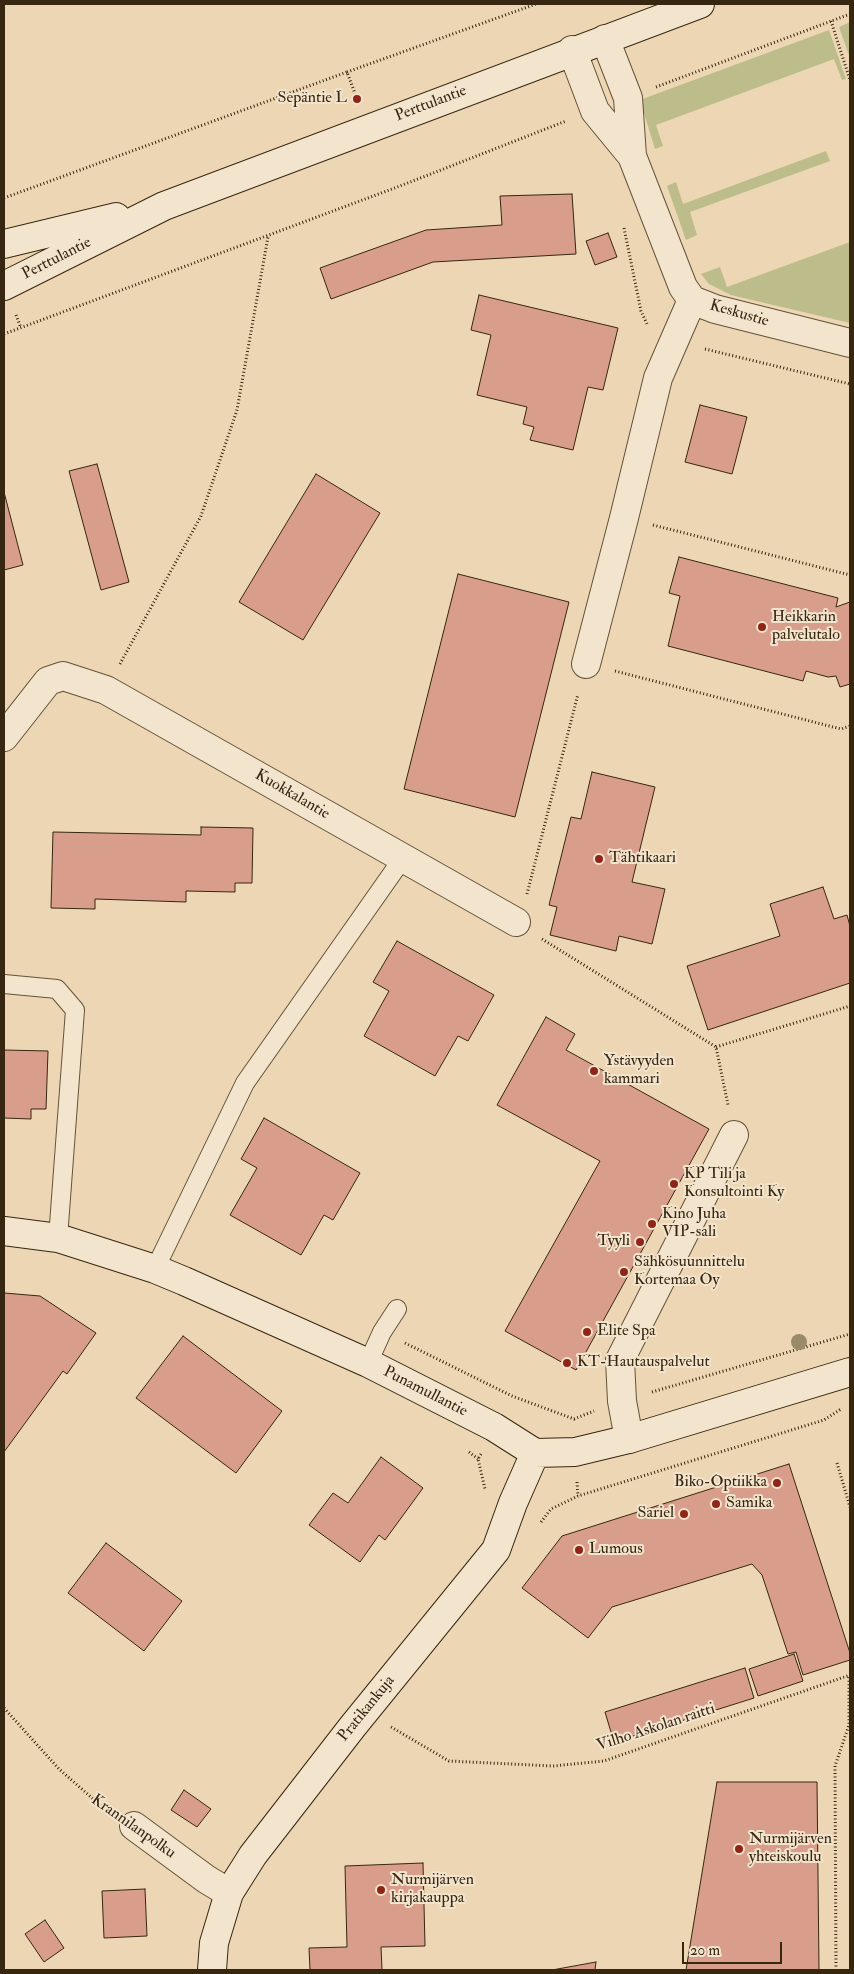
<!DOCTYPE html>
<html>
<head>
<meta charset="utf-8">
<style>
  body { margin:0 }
  #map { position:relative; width:854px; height:1974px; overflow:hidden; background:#ecd6b3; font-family:"IM FELL Double Pica",serif }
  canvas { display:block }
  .frame { position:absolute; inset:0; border:5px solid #372610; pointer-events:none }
  .scale { position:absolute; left:682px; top:1942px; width:100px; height:22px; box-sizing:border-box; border:2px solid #372610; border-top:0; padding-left:6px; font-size:15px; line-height:18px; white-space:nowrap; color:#372610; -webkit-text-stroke:4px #f3e4ce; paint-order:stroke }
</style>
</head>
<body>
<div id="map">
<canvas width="854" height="1974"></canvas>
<div class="frame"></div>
<div class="scale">20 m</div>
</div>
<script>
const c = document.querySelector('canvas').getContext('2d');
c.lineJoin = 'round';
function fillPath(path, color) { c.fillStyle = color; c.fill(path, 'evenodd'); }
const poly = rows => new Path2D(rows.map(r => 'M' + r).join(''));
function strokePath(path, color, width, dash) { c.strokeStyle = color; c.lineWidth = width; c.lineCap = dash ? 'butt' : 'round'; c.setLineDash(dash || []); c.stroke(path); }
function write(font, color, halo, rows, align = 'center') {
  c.font = font + ' "IM FELL Double Pica",serif'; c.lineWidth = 4; c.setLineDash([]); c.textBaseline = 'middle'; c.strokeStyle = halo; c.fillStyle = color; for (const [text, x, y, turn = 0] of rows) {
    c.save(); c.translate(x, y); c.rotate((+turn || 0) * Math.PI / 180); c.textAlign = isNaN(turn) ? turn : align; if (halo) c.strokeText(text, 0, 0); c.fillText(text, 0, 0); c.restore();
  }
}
fillPath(poly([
  [850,22,850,58,839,27],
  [829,30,846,79,842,80,834,59,656,125,663,146,655,149,640,100],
  [826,151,830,161,690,212,697,235,686,240,667,186,676,182,683,204],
  [850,242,850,323,731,295,709,284,701,274,720,267,727,287]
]), '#bcbd8a');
const building = poly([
  [572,194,576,254,433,262,331,299,320,268,426,230,502,225,500,196,572,194],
  [608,233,617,257,595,265,586,241,608,233],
  [479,295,618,328,603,390,588,387,573,450,530,440,534,427,523,424,527,407,477,395,491,335,471,330,479,295],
  [700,405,747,417,732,474,685,462,700,405],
  [97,464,129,582,101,590,69,471,97,464],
  [316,474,380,513,303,640,239,602,316,474],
  [4,492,23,565,4,570,4,492],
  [679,557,838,598,836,607,850,602,850,684,840,687,836,676,828,677,806,671,803,681,668,646,680,596,669,593,679,557],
  [458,574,569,602,515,817,404,789,458,574],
  [592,772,655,787,632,882,665,889,652,944,619,936,616,951,550,935,557,907,549,905,571,817,581,819,592,772],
  [201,827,253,828,252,883,235,883,235,892,186,891,186,902,95,899,95,909,51,908,53,832,201,835,201,827],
  [823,887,834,919,847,915,850,926,850,983,708,1030,687,966,780,936,770,904,823,887],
  [397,941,494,995,468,1041,458,1036,435,1076,364,1036,389,991,373,982,397,941],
  [546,1017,575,1034,566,1050,709,1129,576,1370,505,1331,600,1161,497,1105,546,1017],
  [4,1050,48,1051,46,1109,31,1109,31,1119,4,1118,4,1050],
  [264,1118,360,1173,333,1220,324,1215,301,1255,230,1215,257,1168,241,1159,264,1118],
  [4,1293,40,1296,96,1333,67,1374,63,1371,4,1452,4,1293],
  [183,1336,282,1411,236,1473,136,1398,183,1336],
  [381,1457,423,1488,385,1540,379,1535,360,1562,309,1525,333,1493,348,1503,381,1457],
  [789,1464,850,1653,850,1660,803,1675,796,1652,788,1654,762,1575,752,1564,612,1607,588,1638,522,1588,562,1536,789,1464],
  [106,1543,182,1601,144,1651,68,1593,106,1543],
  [794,1654,803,1681,758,1696,749,1669,794,1654],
  [745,1668,754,1698,614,1742,605,1712,745,1668],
  [717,1782,817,1782,819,1970,686,1970,717,1782],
  [184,1790,211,1809,197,1827,171,1810,184,1790],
  [423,1863,425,1946,381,1947,382,1970,310,1970,309,1948,347,1947,345,1866,423,1863],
  [145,1889,147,1936,104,1938,102,1891,145,1889],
  [45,1920,64,1948,44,1962,25,1934,45,1920],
  [596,1962,595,1970,552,1970,596,1962]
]);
fillPath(building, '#d99d8c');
strokePath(building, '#372610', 1);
const lane = poly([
  [4,984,57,989,75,1010,58,1238],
  [155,1269,245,1083,403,858],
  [368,1363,382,1332,397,1309]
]);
const street = poly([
  [605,39,628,98,632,156],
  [572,50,595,111,632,156,683,287,692,300,715,309,850,343],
  [586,664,624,518,658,378,692,300],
  [4,737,48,681,63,676,106,690,516,922],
  [629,1439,622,1401,620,1360,734,1135],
  [134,1826,206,1879,229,1893]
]);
const secondary = poly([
  [4,244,116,217],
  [4,286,164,206,700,4],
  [4,1231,58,1238,155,1269,184,1281,368,1363,494,1427,535,1453,575,1452,629,1439,850,1372],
  [212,1970,214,1943,229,1893,253,1855,353,1726,496,1550,513,1503,535,1453]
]);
strokePath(lane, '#645239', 20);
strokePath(street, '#645239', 30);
strokePath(secondary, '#372610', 30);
strokePath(poly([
  [831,21,850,80],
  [347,72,536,4],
  [656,87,850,14],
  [4,198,347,72,357,99],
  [624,228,641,311,647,324],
  [16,315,21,328],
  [4,334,400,186,566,121],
  [705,349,850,384],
  [653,525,850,575],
  [120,664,201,516,237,410,268,237],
  [615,671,841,729,850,726],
  [527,894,578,694],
  [542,939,716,1047,728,1105],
  [716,1047,850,1006],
  [405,1343,512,1396,574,1419,594,1411],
  [652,1392,850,1334],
  [469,1452,478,1459],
  [481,1454,478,1459,485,1489],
  [837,1463,850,1507],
  [577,1482,578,1496],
  [541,1522,551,1509,578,1496,824,1420,841,1409],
  [4,1708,59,1769,108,1812],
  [391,1727,449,1761,553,1766,604,1761,850,1675],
  [836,1970,835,1766,849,1725,849,1675]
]), '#372610', 3, [1, 2.5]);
strokePath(lane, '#f3e4ce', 18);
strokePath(street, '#f3e4ce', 28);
strokePath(secondary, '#f3e4ce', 28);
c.fillStyle = '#9b8a6a';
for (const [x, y] of [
  [799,1342]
]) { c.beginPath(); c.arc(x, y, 8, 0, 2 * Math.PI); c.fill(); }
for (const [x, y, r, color] of [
  [357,99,5,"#8f2418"],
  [762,627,5,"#8f2418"],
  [599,859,5,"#8f2418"],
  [594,1071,5,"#8f2418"],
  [674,1184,5,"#8f2418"],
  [652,1224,5,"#8f2418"],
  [640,1242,5,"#8f2418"],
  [624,1272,5,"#8f2418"],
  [587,1332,5,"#8f2418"],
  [567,1363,5,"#8f2418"],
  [777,1483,5,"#8f2418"],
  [716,1504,5,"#8f2418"],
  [684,1514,5,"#8f2418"],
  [579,1550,5,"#8f2418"],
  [739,1849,5,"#8f2418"],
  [381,1890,5,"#8f2418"]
]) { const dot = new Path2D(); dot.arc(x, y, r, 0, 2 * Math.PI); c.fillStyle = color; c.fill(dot); strokePath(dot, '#f3e4ce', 2); }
write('16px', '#372610', '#f3e4ce', [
  ["Sepäntie L",347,99,"right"],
  ["Heikkarin",772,618],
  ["palvelutalo",772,636],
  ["Tähtikaari",609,859],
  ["Ystävyyden",604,1062],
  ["kammari",604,1080],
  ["KP Tili ja",684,1175],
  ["Konsultointi Ky",684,1193],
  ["Kino Juha",662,1215],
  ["VIP-sali",662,1233],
  ["Tyyli",630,1242,"right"],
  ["Sähkösuunnittelu",634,1263],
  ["Kortemaa Oy",634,1281],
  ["Elite Spa",597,1332],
  ["KT-Hautauspalvelut",577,1363],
  ["Biko-Optiikka",767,1483,"right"],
  ["Samika",726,1504],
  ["Sariel",674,1514,"right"],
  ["Lumous",589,1550],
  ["Nurmijärven",749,1840],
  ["yhteiskoulu",749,1858],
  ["Nurmijärven",391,1881],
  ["kirjakauppa",391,1899]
], 'left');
write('16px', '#372610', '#f3e4ce', [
  ["Perttulantie",431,104,-21],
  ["Perttulantie",57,259,-27],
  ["Keskustie",739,314,16],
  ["Kuokkalantie",292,795,30],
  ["Punamullantie",425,1392,27],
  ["Pratikankuja",367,1709,-51],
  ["Vilho Askolan raitti",656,1728,-18],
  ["Krannilanpolku",133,1827,35]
]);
</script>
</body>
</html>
